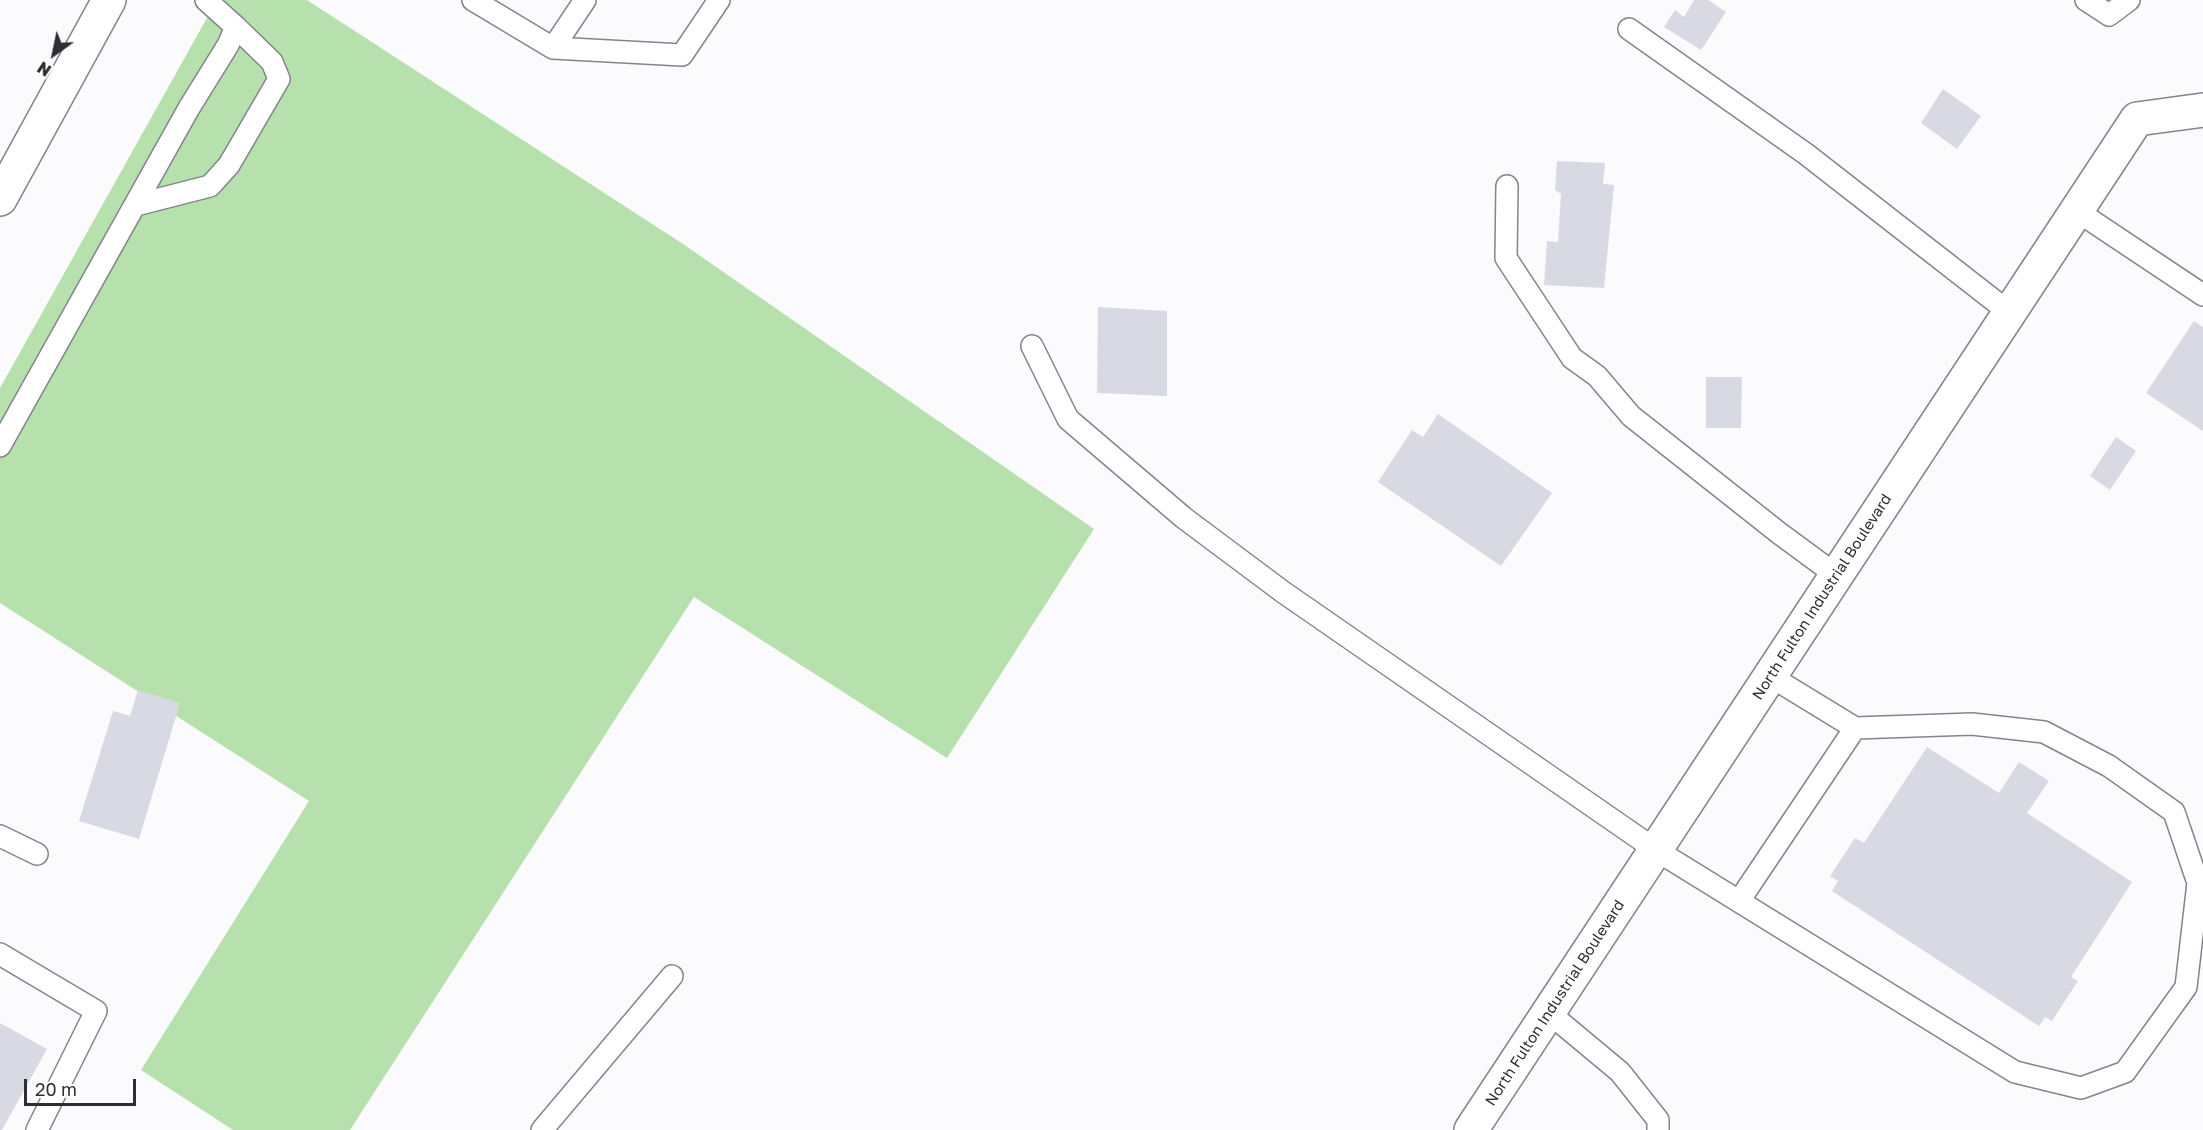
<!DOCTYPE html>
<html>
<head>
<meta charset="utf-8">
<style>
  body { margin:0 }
  #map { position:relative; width:2203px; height:1130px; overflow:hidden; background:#fbfbfd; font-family:"Golos Text",sans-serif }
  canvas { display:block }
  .north { position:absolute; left:24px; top:24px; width:60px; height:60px; -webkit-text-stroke:4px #fff; paint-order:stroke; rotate:213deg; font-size:16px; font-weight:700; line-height:24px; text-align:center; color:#2d2e32 }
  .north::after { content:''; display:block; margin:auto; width:21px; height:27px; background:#2d2e32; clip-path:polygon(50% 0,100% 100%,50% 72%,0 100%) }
  .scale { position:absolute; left:24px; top:1079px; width:112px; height:27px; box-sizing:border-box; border:3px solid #2d2e32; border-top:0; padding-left:8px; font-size:18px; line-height:21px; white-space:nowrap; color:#2d2e32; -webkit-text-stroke:4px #fff; paint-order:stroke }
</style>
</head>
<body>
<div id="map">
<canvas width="2203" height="1130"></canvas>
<div class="north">N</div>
<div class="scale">20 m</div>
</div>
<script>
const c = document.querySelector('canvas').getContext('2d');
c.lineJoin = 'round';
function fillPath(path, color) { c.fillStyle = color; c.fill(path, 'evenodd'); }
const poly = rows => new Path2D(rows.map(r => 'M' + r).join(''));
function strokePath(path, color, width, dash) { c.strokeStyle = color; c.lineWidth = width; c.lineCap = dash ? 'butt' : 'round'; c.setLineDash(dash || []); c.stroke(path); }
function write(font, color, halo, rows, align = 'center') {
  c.font = font + ' "Golos Text",sans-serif'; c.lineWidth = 5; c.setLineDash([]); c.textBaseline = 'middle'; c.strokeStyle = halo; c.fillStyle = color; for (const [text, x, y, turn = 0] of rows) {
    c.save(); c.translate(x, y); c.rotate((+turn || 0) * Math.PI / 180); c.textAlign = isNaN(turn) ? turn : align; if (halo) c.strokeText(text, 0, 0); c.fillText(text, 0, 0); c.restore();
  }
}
fillPath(poly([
  [217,0,307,0,683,244,1094,529,947,758,694,597,350,1130,233,1130,141,1070,309,801,0,603,0,388]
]), '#b6e0ac');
fillPath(poly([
  [1694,0,1708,0,1726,12,1701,50,1664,27,1675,10,1684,17],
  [1943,89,1981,116,1957,149,1921,123],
  [1557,161,1605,163,1603,184,1614,185,1604,288,1544,285,1547,241,1558,242,1561,194,1555,190],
  [1098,307,1167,311,1167,396,1097,393],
  [2194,321,2203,327,2203,431,2146,393],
  [1706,377,1742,377,1741,428,1706,428],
  [1438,414,1552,493,1501,566,1378,482,1412,430,1423,437],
  [2116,437,2136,451,2110,490,2090,476],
  [138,690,180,703,139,839,79,821,113,711,130,716],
  [1927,747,1999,793,2019,762,2049,781,2027,813,2132,882,2071,977,2078,981,2052,1021,2045,1017,2039,1026,1832,891,1838,881,1830,876,1855,838,1864,843],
  [0,1023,47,1049,2,1130,0,1130]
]), '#d8d9e3');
const service = poly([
  [473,0,553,48,682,55,719,0],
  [2086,0,2109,15,2129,0],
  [1629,29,1806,154,2010,313],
  [553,48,585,0],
  [1507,186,1506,258,1572,358,1597,376,1631,416,1779,533,1836,575],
  [136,205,210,186,229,165,279,79,272,62,236,27],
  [2077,211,2203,295],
  [1032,346,1068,419,1184,518,1283,592,1656,850,2015,1072,2081,1088,2125,1072,2186,987,2198,883,2174,812,2109,766,2044,732,1972,724,1855,728,1770,676],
  [0,446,189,108,228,45,236,27,206,0],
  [0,836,37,854],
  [1739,901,1855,728],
  [0,954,96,1011,37,1130],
  [1548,1012,1620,1072,1658,1120,1658,1130],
  [542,1130,672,976]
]);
const minor = poly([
  [1471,1130,2137,119,2203,110]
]);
const tertiary = poly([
  [0,199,109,0]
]);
strokePath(service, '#83848d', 24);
strokePath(minor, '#83848d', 36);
strokePath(tertiary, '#83848d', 36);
strokePath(service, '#fff', 21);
strokePath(minor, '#fff', 33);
strokePath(tertiary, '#fff', 33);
write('15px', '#2d2e32', '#fff', [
  ["North Fulton Industrial Boulevard",1822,597,-57],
  ["North Fulton Industrial Boulevard",1555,1003,-57]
]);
</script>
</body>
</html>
